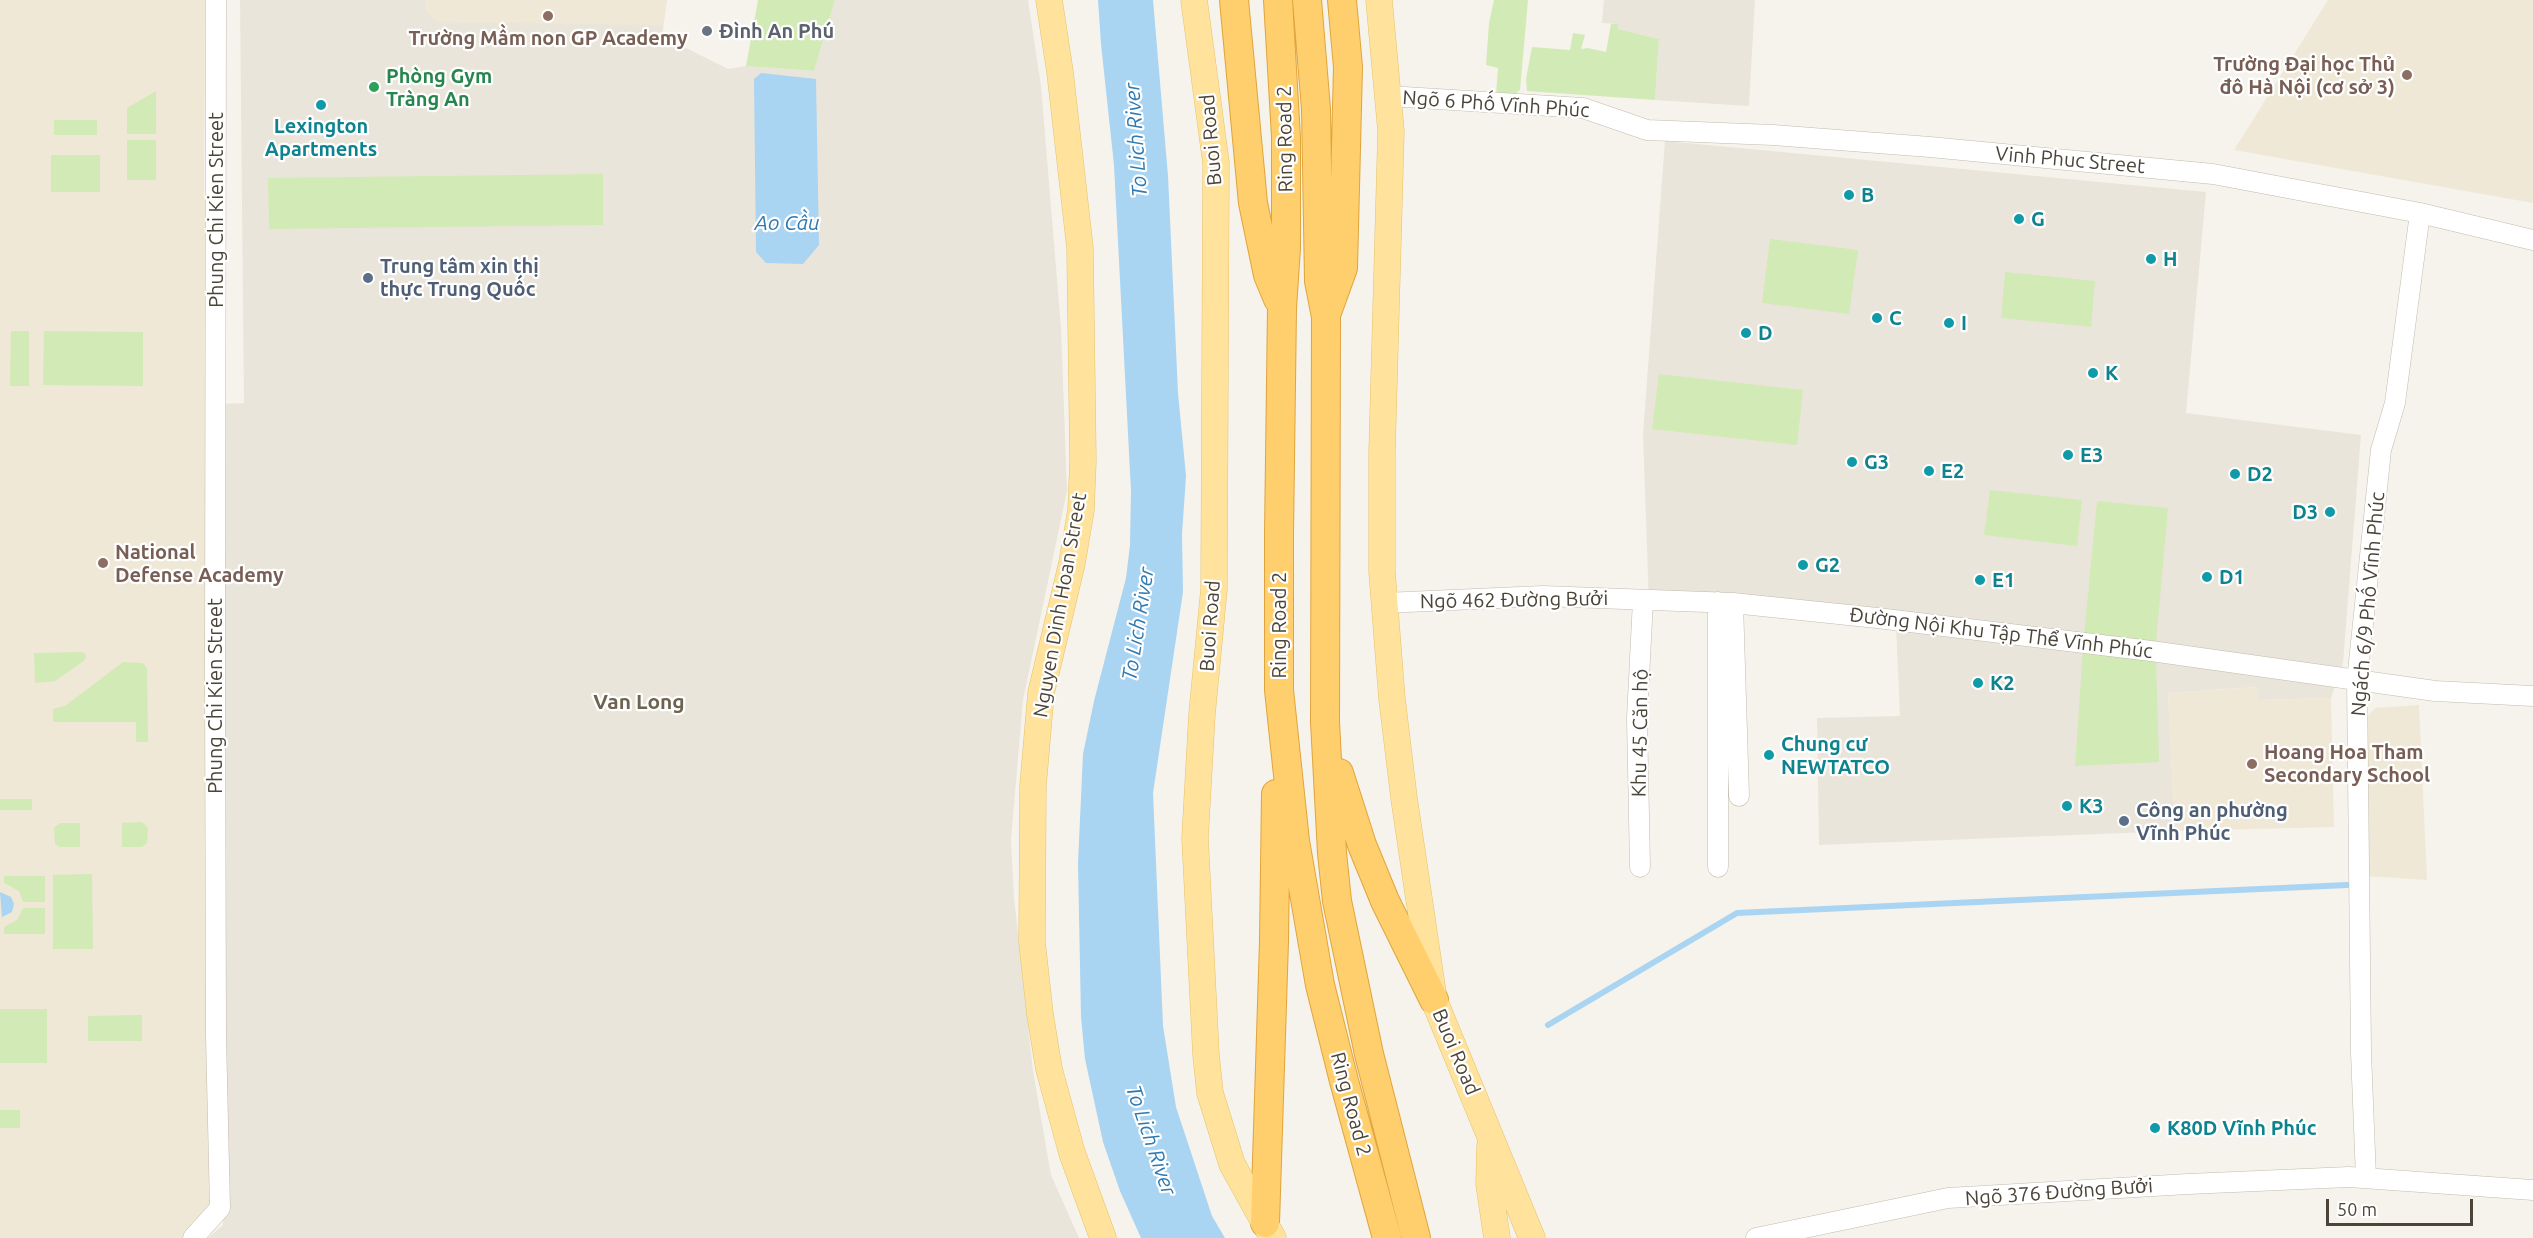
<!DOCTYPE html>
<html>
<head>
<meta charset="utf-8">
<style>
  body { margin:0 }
  #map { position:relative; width:2533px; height:1238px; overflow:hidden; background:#f6f3ec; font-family:Ubuntu,sans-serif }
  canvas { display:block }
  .scale { position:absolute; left:2326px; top:1199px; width:147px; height:27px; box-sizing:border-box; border:3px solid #4b4439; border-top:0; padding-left:8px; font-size:18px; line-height:21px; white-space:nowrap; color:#4b4439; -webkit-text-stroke:4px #fff; paint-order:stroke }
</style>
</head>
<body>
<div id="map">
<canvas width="2533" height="1238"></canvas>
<div class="scale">50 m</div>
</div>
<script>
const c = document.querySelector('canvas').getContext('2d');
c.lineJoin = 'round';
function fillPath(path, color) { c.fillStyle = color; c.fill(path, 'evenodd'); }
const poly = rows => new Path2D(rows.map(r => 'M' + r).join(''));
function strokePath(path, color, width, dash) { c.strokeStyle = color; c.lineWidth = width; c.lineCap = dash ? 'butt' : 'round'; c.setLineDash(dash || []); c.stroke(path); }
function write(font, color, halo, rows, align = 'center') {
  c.font = font + ' Ubuntu,sans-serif'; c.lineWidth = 4.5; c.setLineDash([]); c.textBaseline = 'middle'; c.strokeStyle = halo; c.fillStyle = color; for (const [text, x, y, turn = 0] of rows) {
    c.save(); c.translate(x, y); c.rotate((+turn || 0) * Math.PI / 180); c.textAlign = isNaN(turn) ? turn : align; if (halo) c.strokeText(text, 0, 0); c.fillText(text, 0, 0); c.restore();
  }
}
fillPath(poly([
  [240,0,667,0,662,36,728,69,746,66,814,71,835,0,1028,0,1041,86,1061,327,1067,491,1023,700,1011,840,1014,897,1033,1071,1051,1175,1079,1238,208,1238,223,1225,221,404,244,403],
  [1604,0,1755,0,1749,106,1655,100,1659,39,1618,29,1618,24,1602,23],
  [1665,141,2206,192,2186,413,2361,435,2343,663,2331,698,2258,700,2257,687,2168,693,2175,831,1819,845,1817,718,1900,716,1896,626,1649,605,1643,434]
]), '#eae5da');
fillPath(poly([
  [0,0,205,0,204,198,207,207,214,1196,200,1221,184,1234,184,1238,0,1238],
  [425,0,667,0,663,25,437,22,425,9],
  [2328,0,2533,0,2533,203,2234,150],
  [2258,687,2258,700,2331,698,2334,827,2175,831,2168,693],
  [2419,705,2427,880,2367,876,2367,717,2375,708]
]), '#efe8d6');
fillPath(poly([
  [758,0,835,0,814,71,746,66],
  [1494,0,1528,0,1520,90,1514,95,1496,95,1498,68,1486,65,1489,23],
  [1611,24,1618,24,1618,29,1659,39,1655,100,1527,91,1526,79,1532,47,1570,50,1573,33,1585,35,1581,49,1588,48,1606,52],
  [156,91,156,134,127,134,127,108],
  [54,120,97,120,97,135,54,135],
  [127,140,156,140,156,180,127,180],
  [51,155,100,155,100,192,51,192],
  [603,174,603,225,269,229,268,178],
  [1770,239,1858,250,1849,314,1762,303],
  [2005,272,2095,281,2091,327,2001,318],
  [11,331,29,331,29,386,10,386],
  [44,331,143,332,143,386,43,385],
  [1659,374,1803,390,1797,445,1652,429],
  [1990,490,2082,500,2077,546,1984,535],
  [2097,501,2168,508,2156,643,2084,636],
  [2083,649,2156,658,2159,762,2075,766],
  [82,652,86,655,85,660,55,681,35,683,34,653],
  [123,662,142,663,147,668,148,742,136,742,136,722,53,722,53,709,65,706],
  [0,799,32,799,32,810,0,810],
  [142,822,148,828,147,843,142,847,122,847,122,823],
  [60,823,80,823,80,847,60,847,55,844,54,828],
  [92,874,93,949,53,949,53,875],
  [4,876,45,876,45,902,23,902,19,891,4,883],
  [23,908,45,908,45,934,4,934,4,927,17,920],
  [0,1009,47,1009,47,1063,0,1063],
  [142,1015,142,1041,88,1041,88,1016],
  [0,1110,20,1110,20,1128,0,1128]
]), '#d2eab5');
fillPath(poly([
  [1098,0,1153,0,1168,176,1178,393,1186,476,1182,534,1183,592,1153,793,1163,1026,1176,1107,1212,1216,1225,1238,1141,1238,1120,1191,1103,1142,1085,1059,1081,1017,1078,863,1083,754,1094,701,1126,578,1130,545,1131,491,1114,165,1101,44],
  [761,73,816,79,819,245,803,264,766,263,756,252,754,79],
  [0,892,11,897,14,904,12,912,2,917]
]), '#a9d4f2');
strokePath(poly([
  [1548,1025,1737,913,2347,885]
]), '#a9d4f2', 6);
const minor = poly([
  [1388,96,1583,108,1647,130,1773,135,1930,147,2213,174,2420,213,2533,240],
  [1384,603,1543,596,1733,603,1877,618,2151,651,2435,691,2533,696],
  [1733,603,1739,796],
  [1640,867,1637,718,1643,600],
  [1718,867,1718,602],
  [2366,1178,2361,1052,2357,681,2381,450,2395,403,2420,213],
  [193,1238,220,1208,216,1036,215,674,216,0],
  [1756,1238,1948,1198,2188,1184,2349,1177,2533,1190]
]);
const major = poly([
  [1049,0,1060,72,1080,248,1083,461,1081,510,1072,563,1041,693,1033,786,1032,942,1040,1014,1049,1069,1072,1153,1103,1238],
  [1194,0,1216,163,1214,589,1202,714,1195,838,1206,1055,1210,1093,1232,1164,1273,1238],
  [1379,0,1391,131,1382,452,1382,572,1392,699,1404,798,1434,1000,1532,1238],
  [1490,1146,1489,1184,1497,1238]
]);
const highway = poly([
  [1234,0,1253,203,1268,275,1278,299],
  [1278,0,1286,137,1286,248,1282,308,1279,534,1279,690,1295,841,1320,985,1344,1081,1387,1238],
  [1307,0,1316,109,1319,281,1326,317,1325,722,1332,853,1337,901,1369,1054,1416,1238],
  [1326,315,1343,268,1348,67,1342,0],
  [1339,773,1362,845,1385,901,1434,1000],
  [1265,1223,1274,941,1276,794]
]);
strokePath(minor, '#c2bbae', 21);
strokePath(major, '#e6c16a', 27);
strokePath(highway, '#e0a43c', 30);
strokePath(minor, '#fff', 20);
strokePath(major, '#ffe39c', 26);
strokePath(highway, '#ffcf6e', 28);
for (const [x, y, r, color] of [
  [548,16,6,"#8d6e63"],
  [707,31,6,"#6b7280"],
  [2407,75,6,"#8d6e63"],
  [374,87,6,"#2e9e5b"],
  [321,105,6,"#0f9aa8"],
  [1849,195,6,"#0f9aa8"],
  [2019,219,6,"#0f9aa8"],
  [2151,259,6,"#0f9aa8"],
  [368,278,6,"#5c6f8a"],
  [1877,318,6,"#0f9aa8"],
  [1949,323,6,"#0f9aa8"],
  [1746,333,6,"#0f9aa8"],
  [2093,373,6,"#0f9aa8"],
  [2068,455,6,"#0f9aa8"],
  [1852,462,6,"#0f9aa8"],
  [1929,471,6,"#0f9aa8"],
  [2235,474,6,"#0f9aa8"],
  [2330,512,6,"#0f9aa8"],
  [103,563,6,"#8d6e63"],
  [1803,565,6,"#0f9aa8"],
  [2207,577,6,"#0f9aa8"],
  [1980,580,6,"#0f9aa8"],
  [1978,683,6,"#0f9aa8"],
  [1769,755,6,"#0f9aa8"],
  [2252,764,6,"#8d6e63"],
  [2067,806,6,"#0f9aa8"],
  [2124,821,6,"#5c6f8a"],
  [2155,1128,6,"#0f9aa8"]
]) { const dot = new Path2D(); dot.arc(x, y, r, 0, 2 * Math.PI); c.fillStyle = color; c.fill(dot); strokePath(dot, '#fff', 2); }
write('bold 20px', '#5b616d', '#fff', [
  ["Đình An Phú",719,31]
], 'left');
write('bold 20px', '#785e54', '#fff', [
  ["Trường Mầm non GP Academy",548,38,"center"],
  ["Trường Đại học Thủ",2395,64,"right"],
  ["đô Hà Nội (cơ sở 3)",2395,87,"right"],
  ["National",115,552],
  ["Defense Academy",115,575],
  ["Hoang Hoa Tham",2264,752],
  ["Secondary School",2264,775]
], 'left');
write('bold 20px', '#27864d', '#fff', [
  ["Phòng Gym",386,76],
  ["Tràng An",386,99]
], 'left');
write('20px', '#4b4439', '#fff', [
  ["Ngõ 6 Phố Vĩnh Phúc",1496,104,4],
  ["Ring Road 2",1285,139,-91],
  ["Buoi Road",1211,140,-95],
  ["Vinh Phuc Street",2070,160,5],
  ["Phung Chi Kien Street",216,210,-90],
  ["Ngõ 462 Đường Bưởi",1514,600,-1],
  ["Ngách 6/9 Phố Vĩnh Phúc",2368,604,-85],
  ["Nguyen Dinh Hoan Street",1060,605,-80],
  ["Ring Road 2",1279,625,-90],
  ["Buoi Road",1210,626,-86],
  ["Đường Nội Khu Tập Thể Vĩnh Phúc",2001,633,7],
  ["Phung Chi Kien Street",215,696,-90],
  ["Khu 45 Căn hộ",1640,733,-89],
  ["Buoi Road",1456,1052,67],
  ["Ring Road 2",1351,1104,75],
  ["Ngõ 376 Đường Bưởi",2059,1192,-4]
]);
write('bold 20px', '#0d838f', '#fff', [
  ["Lexington",321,126,"center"],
  ["Apartments",321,149,"center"],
  ["B",1861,195],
  ["G",2031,219],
  ["H",2163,259],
  ["C",1889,318],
  ["I",1961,323],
  ["D",1758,333],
  ["K",2105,373],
  ["E3",2080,455],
  ["G3",1864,462],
  ["E2",1941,471],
  ["D2",2247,474],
  ["D3",2318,512,"right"],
  ["G2",1815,565],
  ["D1",2219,577],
  ["E1",1992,580],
  ["K2",1990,683],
  ["Chung cư",1781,744],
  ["NEWTATCO",1781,767],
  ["K3",2079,806],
  ["K80D Vĩnh Phúc",2167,1128]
], 'left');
write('bold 20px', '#4e5e75', '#fff', [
  ["Trung tâm xin thị",380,266],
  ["thực Trung Quốc",380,289],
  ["Công an phường",2136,810],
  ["Vĩnh Phúc",2136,833]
], 'left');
write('italic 21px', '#2e7ab2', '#fff', [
  ["To Lich River",1136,140,-94],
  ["Ao Cầu",787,223],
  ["To Lich River",1138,624,-81],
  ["To Lich River",1151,1140,71]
]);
write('bold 21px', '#6e6250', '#fff', [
  ["Van Long",639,702]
]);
</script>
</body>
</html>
